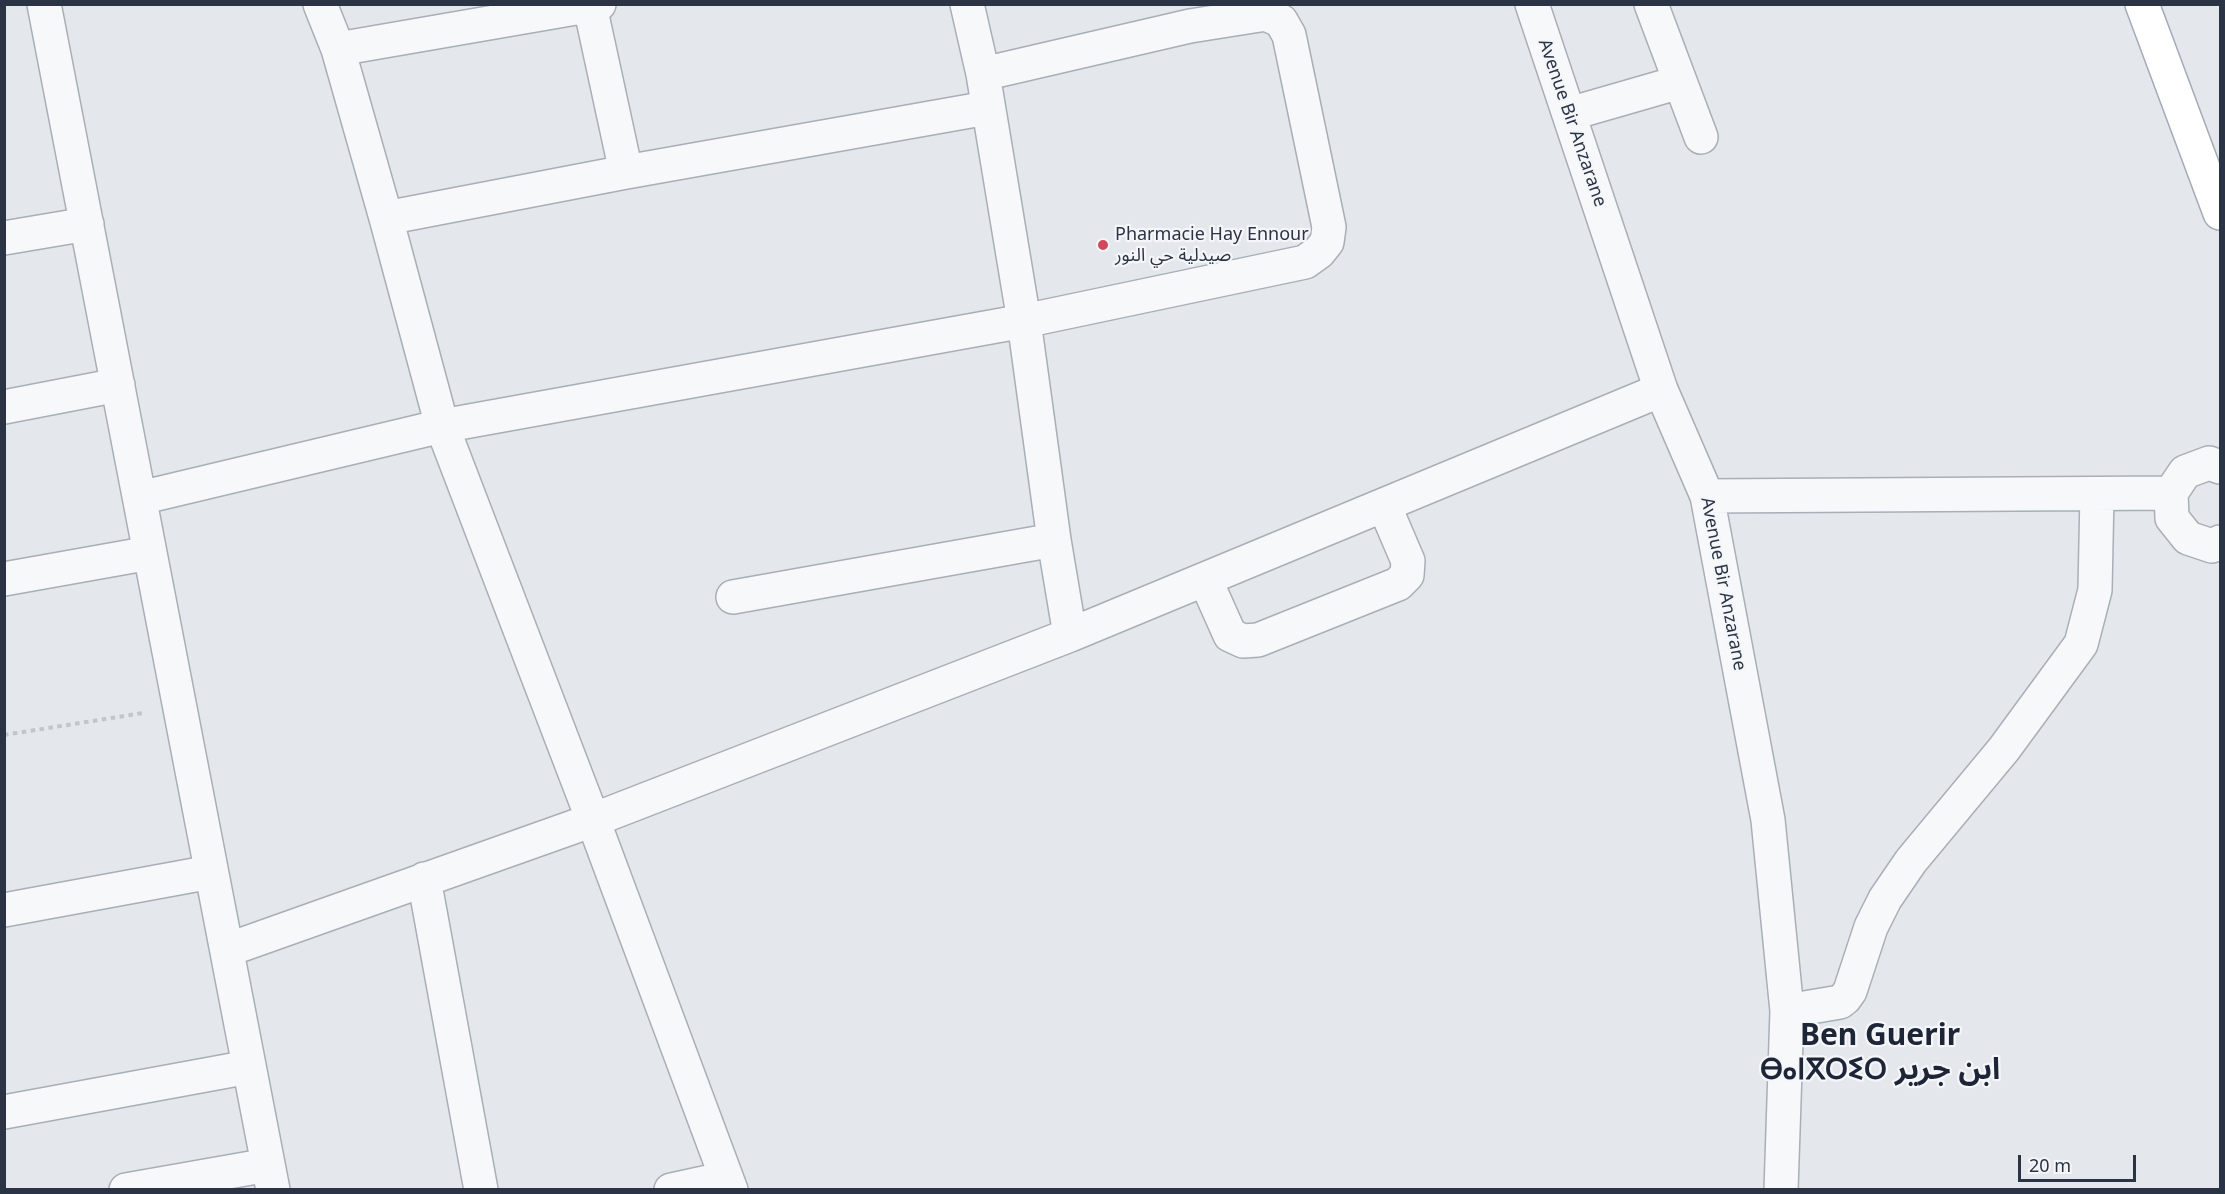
<!DOCTYPE html>
<html>
<head>
<meta charset="utf-8">
<style>
  body { margin:0 }
  #map { position:relative; width:2225px; height:1194px; overflow:hidden; background:#e4e7ec; font-family:"Noto Sans",sans-serif }
  canvas { display:block }
  .frame { position:absolute; inset:0; border:6px solid #2b3445; pointer-events:none }
  .scale { position:absolute; left:2018px; top:1155px; width:118px; height:27px; box-sizing:border-box; border:3px solid #2b3445; border-top:0; padding-left:8px; font-size:18px; line-height:21px; white-space:nowrap; color:#2b3445; -webkit-text-stroke:4px #f4f6f9; paint-order:stroke }
</style>
</head>
<body>
<div id="map">
<canvas width="2225" height="1194"></canvas>
<div class="frame"></div>
<div class="scale">20 m</div>
</div>
<script>
const c = document.querySelector('canvas').getContext('2d');
c.lineJoin = 'round';
const poly = rows => new Path2D(rows.map(r => 'M' + r).join(''));
function strokePath(path, color, width, dash) { c.strokeStyle = color; c.lineWidth = width; c.lineCap = dash ? 'butt' : 'round'; c.setLineDash(dash || []); c.stroke(path); }
function write(font, color, halo, rows, align = 'center') {
  c.font = font + ' "Noto Sans","Noto Sans Arabic","Noto Sans Tifinagh",sans-serif'; c.lineWidth = 4.5; c.setLineDash([]); c.textBaseline = 'middle'; c.strokeStyle = halo; c.fillStyle = color; for (const [text, x, y, turn = 0] of rows) {
    c.save(); c.translate(x, y); c.rotate((+turn || 0) * Math.PI / 180); c.textAlign = isNaN(turn) ? turn : align; if (halo) c.strokeText(text, 0, 0); c.fillText(text, 0, 0); c.restore();
  }
}
const minor = poly([
  [44,4,273,1190],
  [320,4,338,49,386,218,442,426,593,820,731,1190],
  [967,4,983,74,1024,321,1054,540,1070,635],
  [1532,4,1661,390,1707,496,1768,820,1787,1011,1781,1190],
  [1651,4,1701,137],
  [590,6,626,172],
  [338,49,599,4],
  [1569,114,1680,82],
  [386,218,626,172,987,108],
  [4,238,87,224],
  [4,407,118,385],
  [2220,467,2209,463,2185,472,2171,493,2172,518,2188,538,2212,546,2220,542],
  [1707,496,2171,493],
  [140,498,442,426,1024,321,1305,262,1319,252,1327,242,1329,227,1289,35,1281,21,1266,14,1190,26,983,74],
  [4,579,150,553],
  [1205,579,1230,635,1243,641,1258,640,1398,584,1407,575,1408,561,1384,505],
  [733,597,1054,540],
  [424,879,481,1190],
  [4,910,211,872],
  [227,950,593,820,1070,635,1661,390],
  [1787,1011,1840,1002,1845,998,1850,991,1871,927,1885,899,1911,861,2004,749,2081,644,2095,590,2097,494],
  [4,1112,249,1067],
  [126,1190,268,1165],
  [671,1190,726,1178]
]);
const major = poly([
  [2142,4,2220,213]
]);
strokePath(minor, '#a9aeb7', 36);
strokePath(major, '#a3abb8', 36);
strokePath(poly([
  [4,735,143,713]
]), '#c2c5cb', 4, [4.5, 4.5]);
strokePath(minor, '#f7f8fa', 33);
strokePath(major, '#fff', 33);
for (const [x, y, r, color] of [
  [1103,245,6,"#d1495b"]
]) { const dot = new Path2D(); dot.arc(x, y, r, 0, 2 * Math.PI); c.fillStyle = color; c.fill(dot); strokePath(dot, '#f4f6f9', 2); }
write('18px', '#2b3445', '#f4f6f9', [
  ["Avenue Bir Anzarane",1572,123,71],
  ["Avenue Bir Anzarane",1723,584,79]
]);
write('18px', '#2b3445', '#f4f6f9', [
  ["Pharmacie Hay Ennour",1115,235],
  ["صيدلية حي النور",1115,256]
], 'left');
write('bold 30px', '#1d2536', '#f4f6f9', [
  ["Ben Guerir",1880,1036],
  ["ⴱⴰⵏⴳⵔⵉⵔ ابن جرير",1880,1070]
]);
</script>
</body>
</html>
